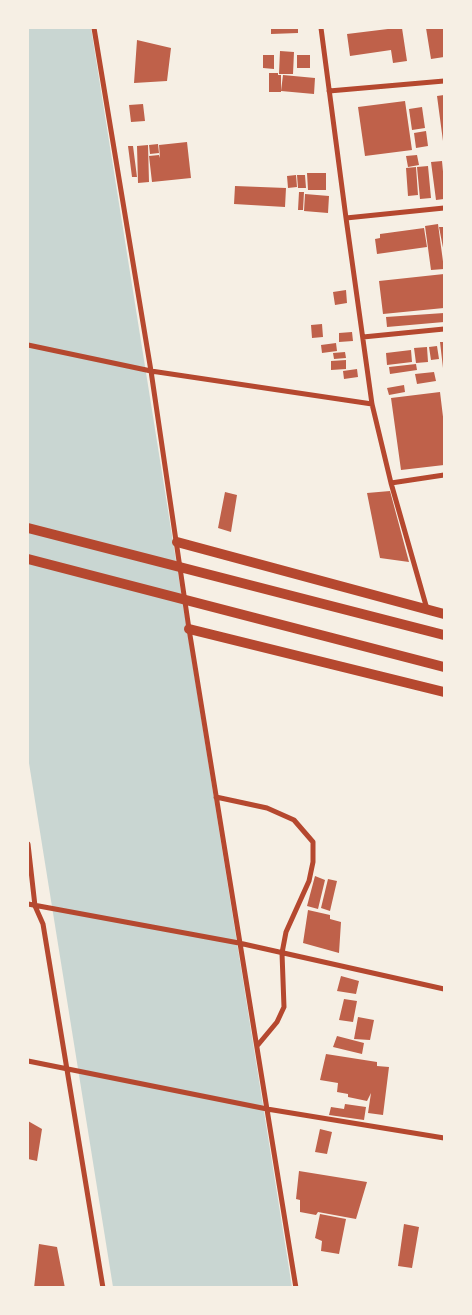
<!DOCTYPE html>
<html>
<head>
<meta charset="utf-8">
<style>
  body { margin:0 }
  #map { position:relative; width:472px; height:1315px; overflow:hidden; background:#f6efe4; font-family:"DejaVu Sans",sans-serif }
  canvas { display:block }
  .frame { position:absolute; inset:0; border:29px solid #f6efe4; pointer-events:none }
</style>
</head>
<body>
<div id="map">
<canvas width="472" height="1315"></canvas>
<div class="frame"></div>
</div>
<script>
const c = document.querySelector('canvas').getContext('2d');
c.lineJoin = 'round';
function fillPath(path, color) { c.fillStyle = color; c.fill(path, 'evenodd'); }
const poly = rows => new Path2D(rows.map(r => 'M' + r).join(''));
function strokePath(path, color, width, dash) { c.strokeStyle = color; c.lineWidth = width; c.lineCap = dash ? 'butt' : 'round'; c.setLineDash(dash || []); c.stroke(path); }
fillPath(poly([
  [28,28,91,28,292,1287,113,1287,28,757]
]), '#c9d6d2');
fillPath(poly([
  [271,28,298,28,298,33,271,34],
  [396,28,402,28,407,61,393,63,391,50,350,56,347,34],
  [426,28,444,28,444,57,431,59],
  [137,40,171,48,167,81,134,83],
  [280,51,294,52,293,74,279,74],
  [263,55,274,55,274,69,263,68],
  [297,55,310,55,310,68,297,68],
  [269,73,278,73,278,75,281,75,281,92,269,92],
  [283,75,315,78,314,94,281,91],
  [444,95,444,141,443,141,437,96],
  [405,101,412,150,365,156,358,107],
  [143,104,145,121,131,122,129,105],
  [422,107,425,128,412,130,409,109],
  [426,131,428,146,416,148,414,133],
  [187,142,191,178,152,182,149,156,159,155,160,158,159,145],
  [158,144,159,153,150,154,149,145],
  [148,145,149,182,138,183,137,146],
  [128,146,133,146,137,177,132,177],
  [417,155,419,165,408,167,406,156],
  [442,161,444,182,444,199,436,200,431,162],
  [428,166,431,198,420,199,417,167],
  [416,167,418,195,408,196,406,168],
  [307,173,326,173,326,190,308,190],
  [296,175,297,187,288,188,287,176],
  [297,175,305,175,306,188,298,188],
  [235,186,286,188,285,207,234,204],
  [299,192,304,192,303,210,298,210],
  [305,194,329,196,328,213,304,211],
  [438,224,444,269,431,270,425,226],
  [439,227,444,227,444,253],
  [424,228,427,247,377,254,375,239,380,238,380,234],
  [444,274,444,308,383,314,379,281],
  [346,290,347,303,335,305,333,292],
  [444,313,444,322,387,327,386,317],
  [322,324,323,337,312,338,311,325],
  [352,332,353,341,339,342,339,333],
  [440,342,444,342,444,368,443,368],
  [336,343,337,351,322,353,321,345],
  [437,346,439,359,431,360,429,347],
  [427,347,428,362,416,363,414,348],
  [411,350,412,362,387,365,386,353],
  [345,352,346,358,334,359,333,353],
  [346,360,346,369,331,370,331,361],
  [416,364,417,370,390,374,389,367],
  [357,369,358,377,344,379,343,371],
  [434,372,436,381,417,384,415,374],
  [404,385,405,392,389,395,387,388],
  [440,392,444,425,444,465,401,470,391,398],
  [390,491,409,562,380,558,367,493],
  [225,492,237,495,231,532,218,528],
  [315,876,325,880,318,909,307,906],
  [328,879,337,881,330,911,321,908],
  [308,910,330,915,330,919,341,922,339,953,303,943],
  [341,976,359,981,356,994,337,991],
  [344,999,357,1001,353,1022,339,1020],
  [358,1017,374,1020,370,1040,354,1039],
  [337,1036,364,1043,362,1054,333,1047],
  [326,1054,377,1062,377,1066,389,1067,383,1115,368,1113,371,1093,367,1101,348,1097,348,1094,337,1092,338,1083,320,1080],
  [345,1104,366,1107,364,1120,329,1115,331,1107,344,1109],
  [28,1121,42,1129,37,1161,28,1159],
  [320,1129,332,1132,327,1154,315,1152],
  [299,1171,367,1182,356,1219,318,1212,316,1215,300,1212,300,1200,296,1199],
  [320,1214,346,1219,339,1254,321,1251,322,1241,315,1238],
  [404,1224,419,1227,412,1268,398,1266],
  [39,1244,57,1247,65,1288,34,1288]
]), '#bf614a');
strokePath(poly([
  [94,28,151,371,189,629,296,1288],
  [321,28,346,218,372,404,391,483,427,609],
  [329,91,444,81],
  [346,218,444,208],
  [363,337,444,329],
  [28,345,151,371,372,404],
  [391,483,444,475],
  [216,797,267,808,294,820,313,842,313,862,309,881,286,932,282,953,284,1007,277,1022,257,1046],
  [28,844,35,906,43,924,103,1288],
  [28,904,239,943,444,989],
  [28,1061,267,1109,444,1138]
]), '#b5482f', 5);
strokePath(poly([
  [28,528,444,635],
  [177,542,444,614],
  [28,559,444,667],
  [189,629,444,692]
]), '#b5482f', 10);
</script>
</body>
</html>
